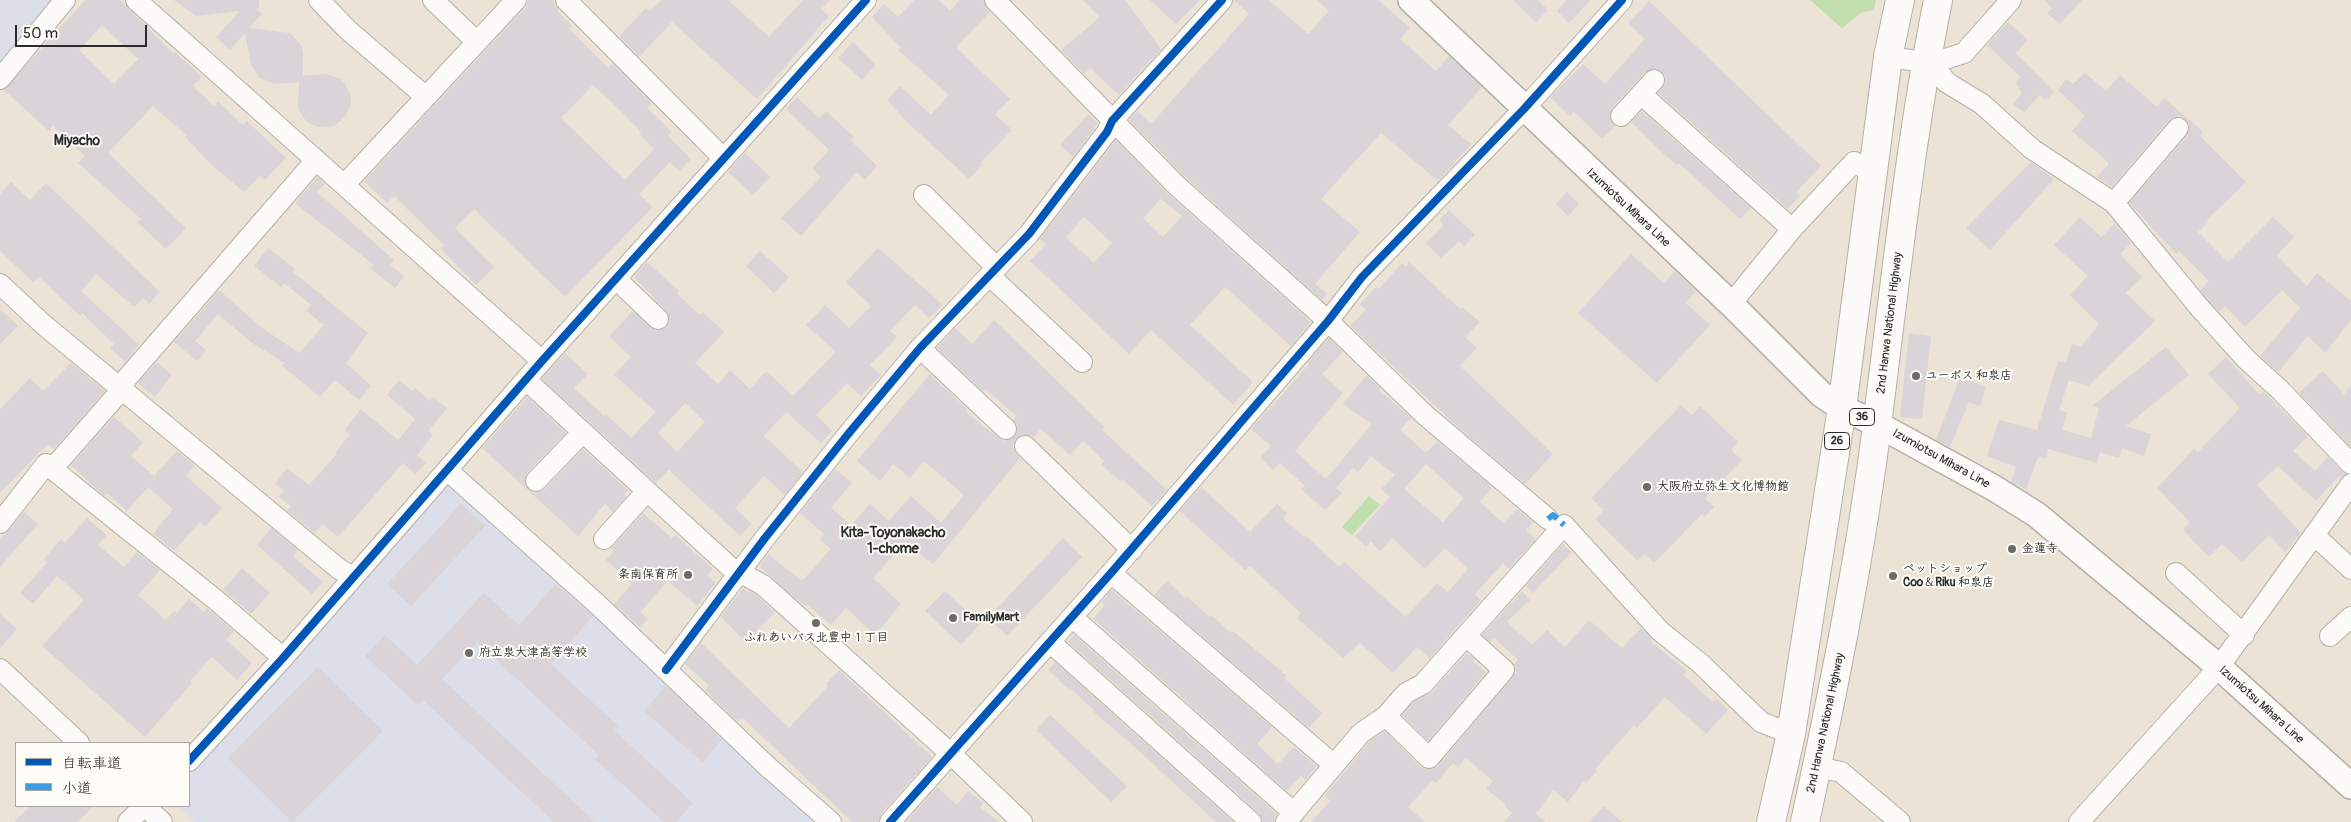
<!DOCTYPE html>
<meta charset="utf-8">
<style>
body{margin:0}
#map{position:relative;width:2351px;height:822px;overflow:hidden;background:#ebe3d5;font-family:Pangolin,"Klee One",sans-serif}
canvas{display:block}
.legend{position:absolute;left:15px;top:742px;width:175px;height:65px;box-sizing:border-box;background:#fdfcf7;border:1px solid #a9a8a5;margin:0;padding:6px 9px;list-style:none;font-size:15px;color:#2b2b2b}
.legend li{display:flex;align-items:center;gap:10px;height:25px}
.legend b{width:25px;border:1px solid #a9a8a5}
.scale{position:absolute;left:15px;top:25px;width:132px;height:22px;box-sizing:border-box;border:2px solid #2b2b2b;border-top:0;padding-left:6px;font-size:15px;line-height:18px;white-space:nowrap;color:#2b2b2b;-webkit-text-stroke:4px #fdfcf7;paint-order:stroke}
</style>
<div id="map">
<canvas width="2351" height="822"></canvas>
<ul class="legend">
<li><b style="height:6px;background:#0057b8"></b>自転車道</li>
<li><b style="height:6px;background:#3d9ce1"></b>小道</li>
</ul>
<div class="scale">50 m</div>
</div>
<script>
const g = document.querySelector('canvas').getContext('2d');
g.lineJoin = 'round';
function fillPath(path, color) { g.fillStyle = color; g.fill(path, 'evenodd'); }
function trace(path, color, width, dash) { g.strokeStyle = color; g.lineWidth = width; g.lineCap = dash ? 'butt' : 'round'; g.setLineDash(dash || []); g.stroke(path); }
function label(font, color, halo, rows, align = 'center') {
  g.font = font + ' Pangolin,"Klee One",sans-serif'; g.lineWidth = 4; g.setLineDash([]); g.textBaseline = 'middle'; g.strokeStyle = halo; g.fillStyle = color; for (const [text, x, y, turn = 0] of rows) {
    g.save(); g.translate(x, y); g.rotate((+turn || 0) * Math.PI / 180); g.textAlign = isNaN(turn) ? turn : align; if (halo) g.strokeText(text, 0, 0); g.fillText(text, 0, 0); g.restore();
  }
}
fillPath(new Path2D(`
 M0 0H53L0 63Z
 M441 487H460L819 822H194L177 806H189V774L232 731Z`), '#dcdee9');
fillPath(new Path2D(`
 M1810 0H1876L1874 10 1862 12 1842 28Z
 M1369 496 1380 505 1352 535 1342 527Z`), '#c1dead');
fillPath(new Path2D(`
 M85 0H120L173 53 175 52 202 77 193 86 214 106 218 101 243 125 247 121 286 158 265 180 260 176 244 192 213 166 185 137 186 135 153 106 108 153 186 228 166 249 137 222 141 219 78 163 85 156 53 126 49 131 4 90ZM102 25 138 59 114 84 79 50Z
 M174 0H259V8L256 9 262 14 249 28 290 33 301 45 303 53V76L325 74 339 78 345 83 351 97V104L345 117 334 126 319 127 312 125 306 121 298 109 299 82 275 84 260 78 251 65 245 33 230 50 216 37 240 11 196 16Z
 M528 0H552L559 10 558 12 572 26 569 29 608 68 612 63 652 103 647 108 672 132 668 136 691 159 679 171 670 162 639 194 653 207 565 297 474 209 455 228 494 267 476 285 440 248 444 245 394 196 387 203 364 181 525 8ZM593 85 624 114 641 132 639 134 654 149 625 180 561 118Z
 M661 0H728L769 37 803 0H830L821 9 829 16 757 99 672 22 639 57 619 36 646 8 650 11Z
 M914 0H939L950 11 960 0H983L990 12 956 47 1010 99 995 114 1012 130 980 163 982 165 969 179 906 121 887 100 900 86 931 115 949 95 898 50 901 48 872 17 884 4 898 17Z
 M1083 0H1125L1161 49 1119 95 1090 68 1084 74 1061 50 1100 17Z
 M1150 0H1200L1176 24Z
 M1234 0H1269L1308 34 1329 11 1317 0H1378L1410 28 1400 39 1436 71 1449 56 1482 87 1448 125 1471 144 1438 181 1381 133 1321 199 1360 232 1315 284 1327 294 1322 300 1184 176 1129 120 1137 111 1151 124 1249 14Z
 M1513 0H1538L1548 10 1536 22Z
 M1567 0H1591L1569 23 1557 11Z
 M2044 0H2082L2060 24 2047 13 2052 8Z
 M1649 1 1821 166 1796 192 1800 196 1788 209 1658 93 1666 82 1665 76 1657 69 1645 72 1612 108 1610 119 1615 126 1602 139 1574 112 1570 116 1550 97 1583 64 1605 84 1645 39 1628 23Z
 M2008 22 2028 40 2016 53 2054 92 2046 100 2040 95 2024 112 2013 104 2022 94 2016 82 2021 77 1987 45Z
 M853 42 876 65 862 80 838 58Z
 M2085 73 2106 91 2120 75 2157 107 2164 98 2203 132 2200 136 2246 182 2207 220 2209 221 2198 232 2228 262 2273 217 2294 237 2277 255 2307 286 2317 273 2351 301V320L2325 353 2308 336 2278 372 2260 356 2300 308 2282 290 2245 327 2225 306 2219 312 2200 290 2209 281 2179 251 2176 254 2129 203 2187 136 2189 125 2185 119 2175 117 2169 120 2112 187 2097 177 2108 165V162L2072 131 2085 116 2058 90 2066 79 2073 84Z
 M797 97 819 118 826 111 854 137 850 140 877 166 865 180 857 172 801 236 781 218 821 177 812 168 829 150 786 109Z
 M1642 111 1751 208 1740 219 1679 163 1677 165 1666 156 1631 122Z
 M1089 114 1098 123 1073 157 1060 145Z
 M1116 140 1168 194 1311 322 1291 346 1225 287 1190 325 1253 382 1233 405 1151 330 1129 354 1030 261 1046 244 1040 239ZM1161 199 1182 216 1163 237 1143 218ZM1084 217 1112 243 1094 263 1066 237Z
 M745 153 770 177 753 195 728 172Z
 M2031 162 2054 179 1990 250 1966 228Z
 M317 177 325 184 317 192 394 260 390 265 404 276 395 288 370 268 374 265 295 203Z
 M11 182 30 200 46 183 160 292 149 304 143 298 134 307 96 274 81 291 139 345 125 362 110 348 114 344 82 313 80 316 39 277 33 282 0 251V194Z
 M1567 192 1579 204 1568 216 1556 204Z
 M1449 210 1475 235 1464 246 1459 241 1441 258 1426 243 1444 225 1439 220Z
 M2080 217 2101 237 2115 223 2131 243 2120 254 2142 277 2126 293 2155 321 2088 386 2069 380 2059 410 2067 413 2062 430 2091 438 2099 408 2092 406 2166 347 2189 375 2126 426 2151 434 2144 456 2122 448 2119 458 2100 452 2097 463 2048 449 2047 458 2038 457 2026 489 2011 482 2016 467 1987 456 1999 420 2037 430 2058 361 2066 363 2072 344 2081 347 2099 324 2070 295 2088 276 2054 245Z
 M268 248 295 269 293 272 368 333 346 363 371 386 359 400 335 380 320 397 282 366 285 363 252 343 218 314 195 341 206 350 197 361 174 342 219 290 261 327 299 353 324 325 306 311 311 305 284 283 281 287 254 266Z
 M878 248 942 304 929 318 915 305 890 331 897 337 870 365 881 375 861 396 847 383 816 415 832 431 821 443 786 412 764 436 803 472 785 495 764 476 735 508 752 524 740 536 669 470 656 483 542 379 565 353 588 374 574 388 604 416 606 414 631 438 656 412 614 375 631 357 609 336 633 311 655 330H662L669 322 666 311 634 277 647 262 679 291 677 294 700 315 703 312 724 332 695 363 718 384 730 370 750 389 766 371 793 396 836 352 806 325 825 305 849 328 871 306 846 282ZM685 403 705 422 677 452 658 433Z
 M760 251 789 277 774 293 746 266Z
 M1631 254 1664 283 1675 271 1696 291 1686 303 1710 325 1657 383 1578 313Z
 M1409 262 1460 309 1462 307 1480 322 1465 337 1477 348 1460 366 1553 454 1525 484 1461 430 1350 326 1366 310 1360 304 1376 287 1379 289 1402 263 1406 267Z
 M0 309 18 326 0 344Z
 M994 320 1105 427 1102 430 1167 490 1152 506 1122 479 1120 481 1101 464 1104 461 1083 441 1070 455 1041 429 1033 437 1021 435 1013 444 1014 450 1020 458 933 564 905 542 873 578 901 604 875 635 846 608 831 625 807 604 805 606 791 595 759 566 768 554 802 581 831 549 820 540 824 534 800 513 835 469 852 483 831 508 851 525 870 504 889 521 911 496 941 523 964 495 924 461 910 478 893 464 880 481 857 461 930 374 968 410 966 412 997 437 1004 441 1014 437 1017 426 1013 420 1017 416 985 389 984 392 937 348 955 328 972 344Z
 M1909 333 1931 336 1922 419 1900 417Z
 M1329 338 1343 352 1322 374 1343 393 1295 451 1318 472 1326 479 1372 424 1343 404 1367 375 1380 388 1379 390 1411 418 1400 430 1426 453 1437 441 1492 487 1480 502 1503 523 1517 509 1533 522 1526 530 1536 539 1509 569 1503 563 1475 594 1481 600 1430 658 1417 647 1393 673 1360 643 1343 658 1297 618 1301 613 1250 566 1245 570 1180 511 1201 487 1250 532 1277 504 1287 513 1283 518 1304 537 1305 535 1339 567 1344 562 1406 617 1437 583 1448 592 1468 569 1445 548 1425 569 1392 538 1380 551 1371 542 1366 547 1355 536 1390 497 1381 489 1395 475 1371 456 1358 472 1353 468 1336 488 1342 493 1325 510 1301 489 1305 486 1280 463 1273 470 1260 457 1271 446 1251 429 1310 363 1308 362ZM1426 464 1464 498 1443 522 1404 489Z
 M2226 357 2259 394 2263 391 2308 436 2293 451 2315 471 2328 457 2345 474 2341 478 2339 476 2316 501 2278 466 2257 485 2301 533 2285 552 2269 535 2242 562 2222 544 2209 557 2183 530 2190 522 2157 488 2194 449 2198 452 2240 408 2208 374Z
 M157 362 172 375 155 397 138 383Z
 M71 363 105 391 54 449 48 444 0 493V409L30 378 43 391Z
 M2323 371 2344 394 2351 386V447L2299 393Z
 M1960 377 1986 387 1980 406 1969 402 1950 447 1936 440Z
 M399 380 412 391 415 388 430 401 433 397 447 408 428 431 433 435 417 455 426 463 415 474 403 463 338 537 322 524 315 533 287 511 291 506 279 497 284 491 275 484 287 468 309 485 337 454 335 453 350 434 345 430 361 409 398 440 415 419 387 395Z
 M527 397 566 433 527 473 525 484 528 490 534 493 544 490 583 449 628 490 624 495 626 497 613 512 605 504 578 536 482 448Z
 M1681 405 1692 415 1700 406 1738 442 1731 450 1742 460 1705 498 1714 507 1704 517 1702 514 1654 563 1644 554 1638 561 1595 519 1604 510 1591 498Z
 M114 417 143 442 131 456 154 476 177 451 195 465 186 476 222 508 205 527 200 522 174 551 153 534 173 509 148 487 127 511 107 493 105 496 94 487 71 465Z
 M461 504 485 526 411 606 387 584Z
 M24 512 38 524 0 567V538L9 530Z
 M643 513 672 538 675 535 713 569 707 576 716 583 697 606 668 581 640 612 648 619 640 628 614 604 632 584 606 560 614 551 611 549Z
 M87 518 107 535 98 545 124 567 137 552 160 570 138 595 166 620 174 611 177 613 189 599 204 612 207 608 234 631 226 640 252 663 237 680 212 657 190 681 192 683 145 737 42 646 84 600 57 576 33 604 20 593 47 562 44 559 61 539 65 543Z
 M271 528 298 550 293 556 323 582 312 594 257 545Z
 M1063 538 1082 557 1007 636 988 618Z
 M1563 544 1572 552 1533 593 1526 586Z
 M242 568 270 593 251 614 223 590Z
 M1167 581 1185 598 1187 596 1209 617 1211 615 1231 633 1233 631 1286 675 1284 678 1322 713 1309 728 1154 595Z
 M556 584 593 616 551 664 618 726 614 730 693 803 676 822H664L595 759 599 755 477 642 442 679 595 822H554L423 700 418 705 365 656 385 635 417 665 484 593 519 625Z
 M743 588 748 593 750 591 756 595 775 612 746 642 721 617Z
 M1112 590 1272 727 1257 744 1278 764 1294 747 1317 766 1306 780 1301 776 1287 791 1093 619 1105 605 1101 602Z
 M945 591 980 624 961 645 925 611Z
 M1522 591 1530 600 1507 622 1532 645 1547 630 1565 647 1589 620 1622 648 1641 628 1652 639 1650 641 1687 671 1683 675 1713 702 1716 699 1728 710 1706 734 1665 697 1637 728 1634 725 1595 769 1597 771 1586 783 1584 781 1568 802 1553 790 1536 814 1546 822H1504L1512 813 1504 806 1506 804 1486 789 1493 781 1466 758 1458 767 1453 763 1436 783 1433 780 1408 807 1425 822H1311L1330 801 1324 796 1369 742 1385 731 1421 767 1432 769 1438 766 1516 673 1514 664 1518 660 1494 638 1490 642 1482 635Z
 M0 614 17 629 0 648Z
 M1074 635 1277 814 1274 822H1263L1259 813 1068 642Z
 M701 643 789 728 828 686 826 684 839 670 932 757 881 814 878 822H852L745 720 740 719 738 722 705 690 709 686 685 664Z
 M1467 653 1474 659 1472 661 1486 672 1428 741 1402 715 1414 702 1432 692Z
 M1055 662 1233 822H1216L1138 750 1094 712 1095 711 1069 687 1068 689 1048 670Z
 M318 667 383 731 292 822 228 758Z
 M666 686 722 740 702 762 644 711Z
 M1050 715 1127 786 1111 802 1036 730Z
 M937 787 957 805 968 791 983 803 980 807 999 822H906Z
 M31 806H94L77 822H14Z
 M1604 806 1622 822H1589Z`), '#dad4d8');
const minor = new Path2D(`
 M136 0 542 361
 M319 0 348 30 426 97
 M433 0 477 42
 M566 0 724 159
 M995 0 1176 185 1328 321 1425 415 1548 519
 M1888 57 1933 63 1964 53 2011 0
 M1933 63 1946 82 1982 104 2032 149 2114 203 2199 307 2246 359 2280 390 2351 464
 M0 79 65 0
 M1641 94 1792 229
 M1621 116 1654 80
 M345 184 516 0
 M924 195 997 268
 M2114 203 2178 128
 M990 276 1082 362
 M617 280 658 319
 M0 284 44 325 339 569 353 577
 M1731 304 1792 229 1854 162 1873 173
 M920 348 1006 429
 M526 380 730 567 763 585 951 754 1022 822
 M1025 446 1132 550
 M53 468 117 395 127 378 316 160
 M447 470 595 602 768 767 831 822
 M536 481 583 432
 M0 523 46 464 216 600 283 658
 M2314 535 2351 569
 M604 539 647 491
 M1111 573 1334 765
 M2176 573 2244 635
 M1072 617 1294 813
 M2330 636 2351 617
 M1050 642 1251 822
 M0 669 79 743
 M666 670 765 538 849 433 920 348 1029 234 1107 132 1112 121 1222 0
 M1386 716 1429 758 1504 670 1466 636
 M189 761 283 658 542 361 866 0
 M1817 767 1841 772 1900 822
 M145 806 162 822
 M128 822 144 806
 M890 822 1111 573 1328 321 1362 277 1524 109 1622 0
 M1286 822 1361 733 1386 716 1406 693 1423 684 1564 525 1660 631 1700 663 1761 722 1791 734
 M2079 822 2219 667 2351 484`);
const major = new Path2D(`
 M1411 0 1731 304 1821 394 1842 408 1877 424 1994 488 2037 515 2219 667 2351 786`);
const highway = new Path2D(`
 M1771 822 1791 734 1842 408 1888 57 1900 0
 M1805 822C1831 701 1856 579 1873 456 1893 304 1908 151 1938 0`);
trace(minor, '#b6b0a7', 22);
trace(major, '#b6b0a7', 28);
trace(highway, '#b6b0a7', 30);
trace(minor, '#fcfbf9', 20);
trace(major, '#fcfbf9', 25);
trace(highway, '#fcfbf9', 28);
trace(new Path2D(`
 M1548 519 1553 515 1564 525`), '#3d9ce1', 6, [12, 6]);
trace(new Path2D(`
 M666 670 765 538 849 433 920 348 1029 234 1107 132 1112 121 1222 0
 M189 761 283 658 542 361 866 0
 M890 822 1111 573 1328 321 1362 277 1524 109 1622 0`), '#0057b8', 8);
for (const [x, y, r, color] of [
 [1916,376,5,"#6e6b66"],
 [1647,487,5,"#6e6b66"],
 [2012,549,5,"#6e6b66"],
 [688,575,5,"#6e6b66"],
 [1893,576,5,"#6e6b66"],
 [953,618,5,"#6e6b66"],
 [816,623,5,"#6e6b66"],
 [469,653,5,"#6e6b66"]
]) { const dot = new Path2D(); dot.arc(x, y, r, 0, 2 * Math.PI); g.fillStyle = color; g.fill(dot); trace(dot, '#fdfcf7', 2); }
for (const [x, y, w] of [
 [1862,417,25],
 [1837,441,25]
]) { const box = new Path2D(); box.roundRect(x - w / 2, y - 8.5, w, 17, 4); g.fillStyle = '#fdfcf7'; g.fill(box); trace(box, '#2b2b2b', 1); }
label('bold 11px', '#2b2b2b', null, [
 ["36",1862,417],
 ["26",1837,441]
]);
label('12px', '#2b2b2b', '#fdfcf7', [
 ["Izumiotsu Mihara Line",1628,208,43],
 ["2nd Hanwa National Highway",1890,323,-83],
 ["Izumiotsu Mihara Line",1941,459,29],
 ["Izumiotsu Mihara Line",2261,705,42],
 ["2nd Hanwa National Highway",1826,723,-78]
]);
label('bold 12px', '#2b2b2b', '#fdfcf7', [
 ["ユーポス 和泉店",1926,376],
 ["大阪府立弥生文化博物館",1657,487],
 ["金蓮寺",2022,549],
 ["ペットショップ",1903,569],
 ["Coo＆Riku 和泉店",1903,583],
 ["条南保育所",678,575,"right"],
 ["FamilyMart",963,618],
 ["ふれあいバス北豊中１丁目",816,638,"center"],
 ["府立泉大津高等学校",479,653]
], 'left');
label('bold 14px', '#2b2b2b', '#fdfcf7', [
 ["Miyacho",77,141],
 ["Kita-Toyonakacho",893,533],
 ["1-chome",893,549]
]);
</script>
